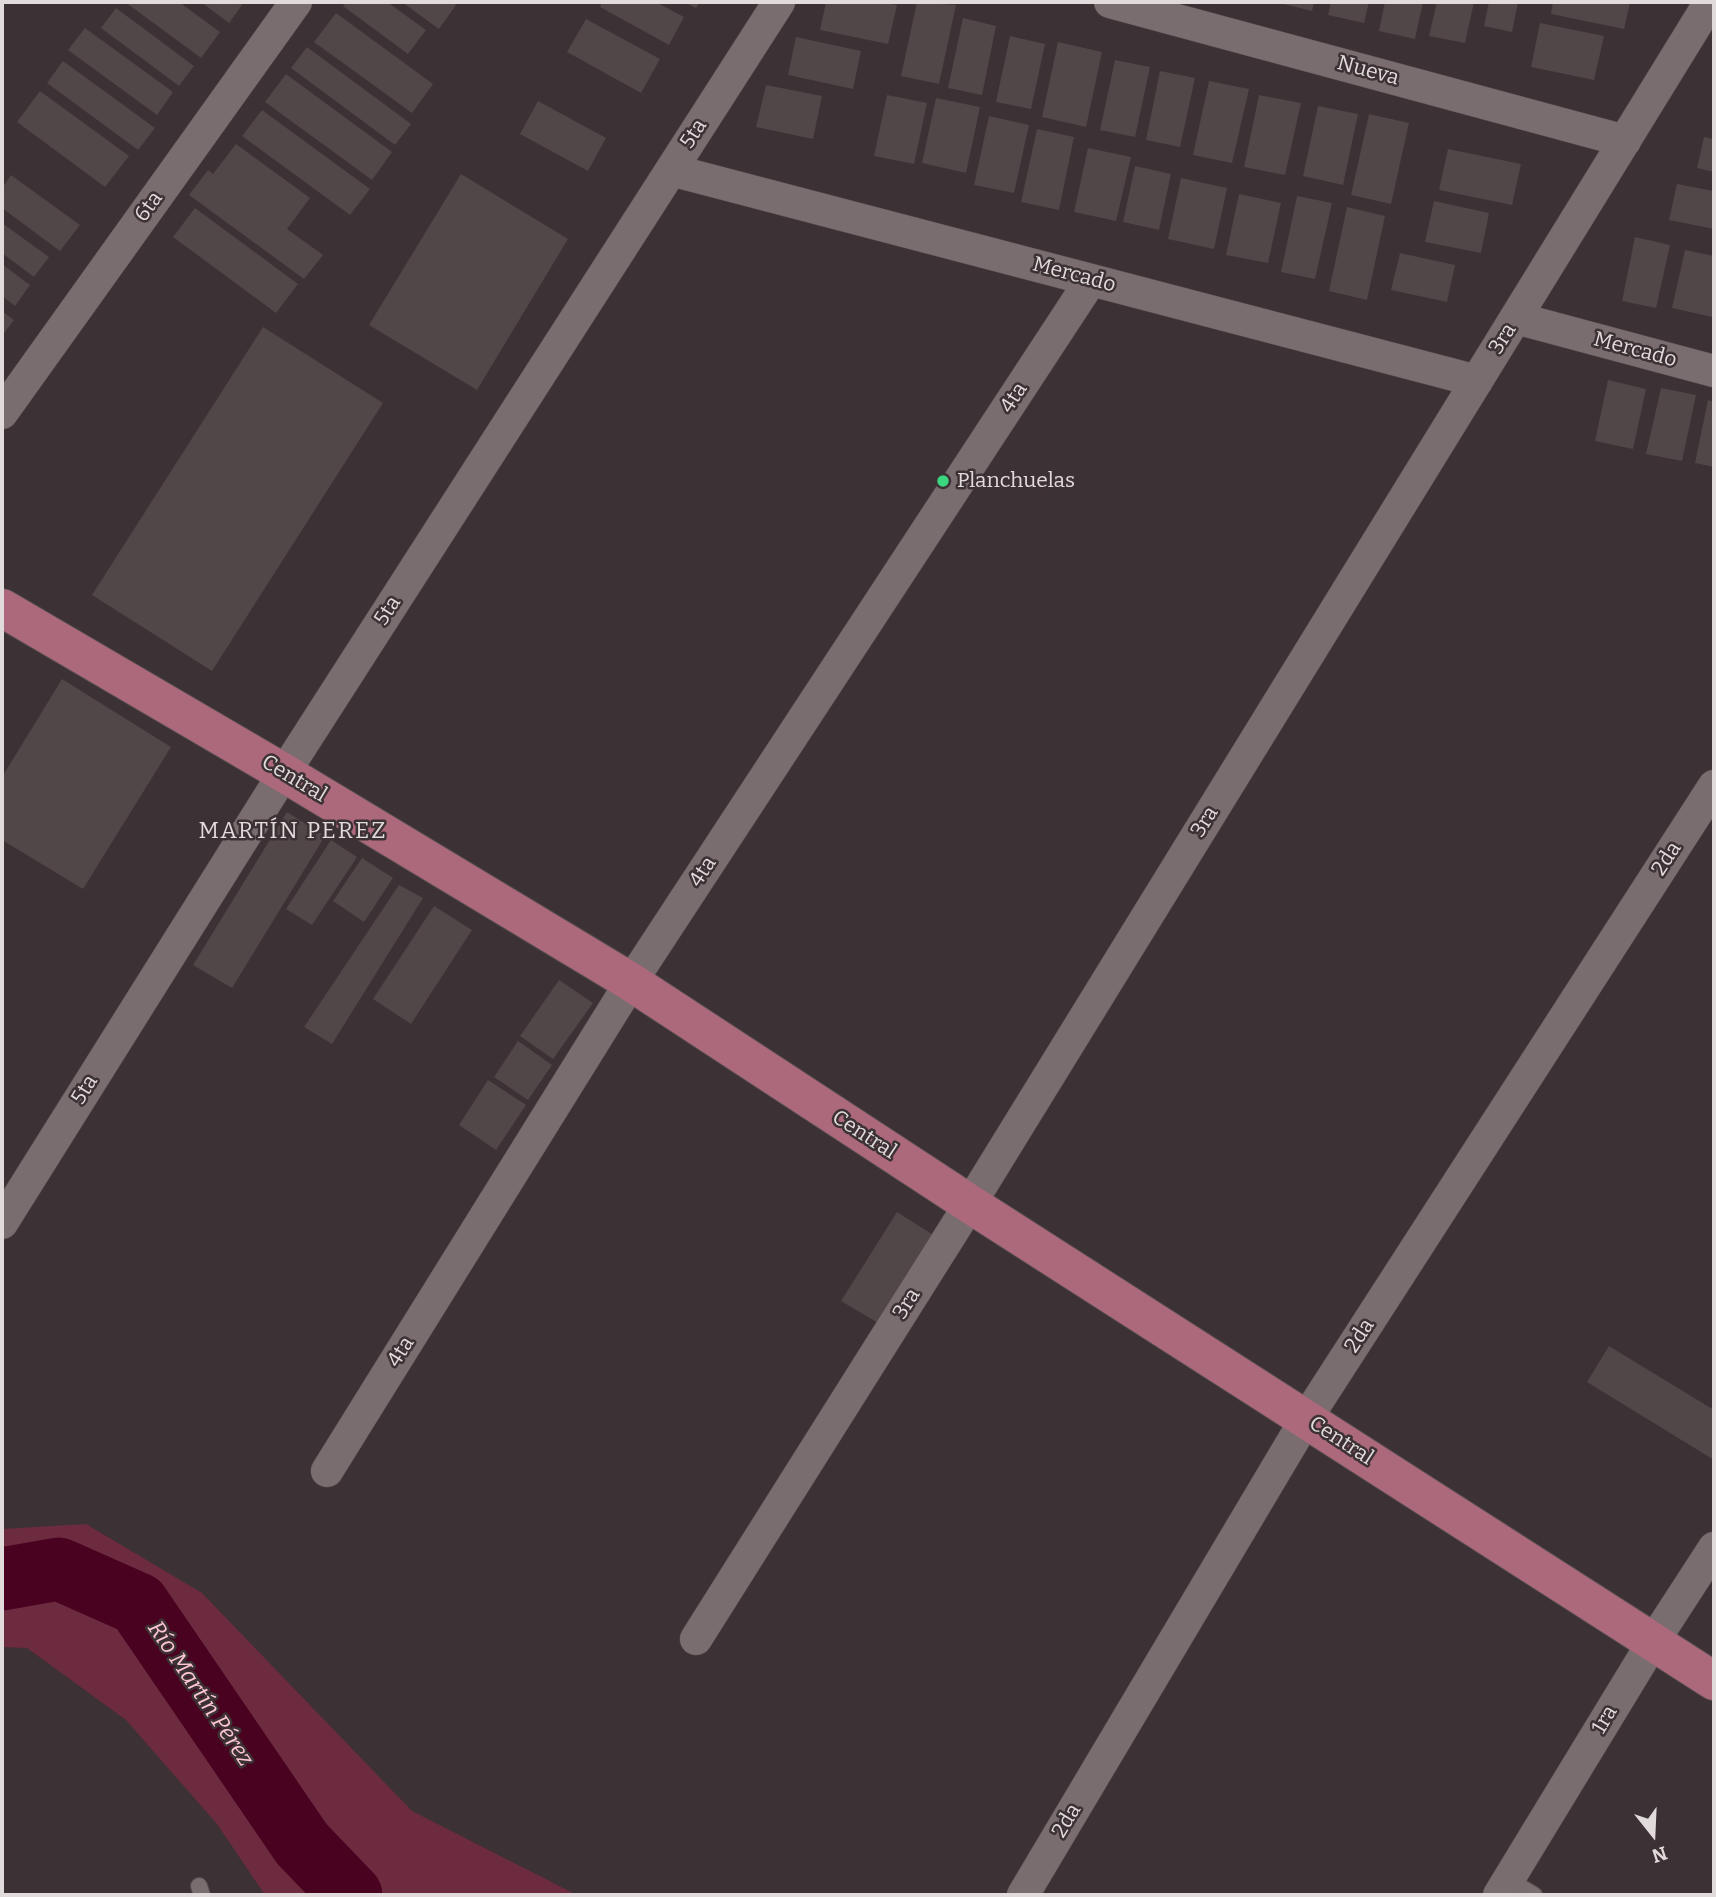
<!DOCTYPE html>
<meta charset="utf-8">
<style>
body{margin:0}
#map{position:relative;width:1716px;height:1897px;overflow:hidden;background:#3c3134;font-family:Bitter,serif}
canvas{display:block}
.frame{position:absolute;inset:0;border:4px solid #e2dbdc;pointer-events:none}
.north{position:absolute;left:1618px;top:1799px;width:70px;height:70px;-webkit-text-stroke:5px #3c3134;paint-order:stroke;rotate:162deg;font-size:19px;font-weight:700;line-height:28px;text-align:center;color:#e2dbdc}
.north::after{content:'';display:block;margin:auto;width:24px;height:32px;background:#e2dbdc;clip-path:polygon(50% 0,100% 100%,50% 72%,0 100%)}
</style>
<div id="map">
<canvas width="1716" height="1897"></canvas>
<div class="frame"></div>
<div class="north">N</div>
</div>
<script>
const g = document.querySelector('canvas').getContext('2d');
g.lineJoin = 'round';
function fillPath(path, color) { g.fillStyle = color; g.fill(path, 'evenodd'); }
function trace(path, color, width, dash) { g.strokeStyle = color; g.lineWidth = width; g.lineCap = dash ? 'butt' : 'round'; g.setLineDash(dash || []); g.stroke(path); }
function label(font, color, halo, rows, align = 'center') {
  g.font = font + ' Bitter,serif'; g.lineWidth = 5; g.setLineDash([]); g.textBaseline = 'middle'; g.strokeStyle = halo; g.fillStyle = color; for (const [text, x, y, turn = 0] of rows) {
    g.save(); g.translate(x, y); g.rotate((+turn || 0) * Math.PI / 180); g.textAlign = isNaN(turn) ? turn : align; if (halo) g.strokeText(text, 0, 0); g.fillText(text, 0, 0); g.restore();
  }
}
fillPath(new Path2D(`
 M86 1524 202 1593 412 1811 577 1895H265L217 1824 126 1720 27 1648 2 1647V1529Z`), '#6d2b3f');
trace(new Path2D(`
 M2 1579 59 1569 138 1604 302 1844 351 1895`), '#490320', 63);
fillPath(new Path2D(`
 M125 2H179L220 32 201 58Z
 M201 2H239L242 5 229 23Z
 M346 2H387L426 30 408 54 343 6Z
 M402 2H452L456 5 439 29Z
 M602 2H656L684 17 669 45 600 7Z
 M684 2H700L696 8Z
 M826 2H880L897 5 888 44 820 30Z
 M917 2 956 5 939 84 901 76Z
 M1275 2H1314L1312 11Z
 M1331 2H1369L1364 23 1328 15Z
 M1385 2H1423L1415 39 1379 31Z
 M1437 2H1474L1465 43 1429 36Z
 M1489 2H1518L1512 32 1484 26Z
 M1553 2H1630L1624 29 1551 14Z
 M116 8 194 66 179 86 101 28Z
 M336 13 433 84 412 113 314 42Z
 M963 18 996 26 982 95 948 88Z
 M586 19 660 59 641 93 567 52Z
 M1540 23 1604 36 1594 80 1531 67Z
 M85 28 173 92 157 115 68 50Z
 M1010 36 1045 44 1031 109 996 102Z
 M796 37 861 51 853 89 788 75Z
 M1058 42 1102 52 1086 127 1042 117Z
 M307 47 411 124 395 145 291 68Z
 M1115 60 1150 67 1135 137 1100 130Z
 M63 61 155 128 138 150 47 83Z
 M1160 71 1195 78 1180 147 1146 140Z
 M286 74 392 152 372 180 265 102Z
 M1209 81 1249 89 1232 163 1193 155Z
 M766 85 822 96 813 139 756 127Z
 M40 91 129 156 105 187 17 122Z
 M887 95 927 103 914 164 874 156Z
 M1259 95 1301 103 1285 175 1244 167Z
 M936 98 980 107 966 173 922 163Z
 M538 101 606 138 588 171 520 134Z
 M1318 106 1358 114 1343 185 1303 176Z
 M262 110 370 189 350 215 242 136Z
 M1369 114 1409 123 1391 204 1351 195Z
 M989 116 1029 125 1014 193 974 185Z
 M1037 129 1074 137 1059 210 1021 202Z
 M1704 137 1714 139V172L1697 168Z
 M236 144 310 198 287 229 323 255 304 279 189 195 208 170 213 174Z
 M1088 148 1131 157 1116 221 1074 212Z
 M1448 149 1521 164 1512 205 1439 190Z
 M1135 166 1171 174 1159 230 1123 222Z
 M461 174 568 239 477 390 369 325Z
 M11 175 80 225 60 251 2 208V188Z
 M1181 178 1227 188 1214 249 1168 239Z
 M1677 184 1714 191V229L1669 220Z
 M1239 194 1281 203 1268 263 1226 255Z
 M1297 196 1332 203 1315 279 1281 272Z
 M1434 201 1489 213 1481 253 1425 242Z
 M1347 207 1385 216 1367 300 1329 291Z
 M195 208 298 284 276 313 173 237Z
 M2 223 49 257 34 277 2 253Z
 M1635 237 1670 245 1656 308 1622 301Z
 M1685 250 1714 256 1712 317 1672 308Z
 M1400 253 1455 265 1447 302 1391 290Z
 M2 264 30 285 15 306 2 296Z
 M2 311 14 320 2 336Z
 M263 327 383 403 212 671 92 595Z
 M1608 380 1646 389 1633 449 1595 441Z
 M1661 388 1696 395 1682 461 1646 454Z
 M1708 400 1714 402V467L1695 463Z
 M62 679 171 747 83 889 2 840V777Z
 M287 812 325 836 232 988 193 965Z
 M331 840 357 857 312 925 286 909Z
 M362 858 393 878 364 922 333 901Z
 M399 885 423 898 332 1044 304 1027Z
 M434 906 472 930 411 1024 373 999Z
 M559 980 593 1003 553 1059 520 1036Z
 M518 1041 552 1065 528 1100 494 1077Z
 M488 1080 526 1105 496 1150 459 1125Z
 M897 1212 935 1236 880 1324 841 1301Z
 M1609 1346 1714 1410V1460L1587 1382Z`), '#514648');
const lane = new Path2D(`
 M1509 1880 1534 1895
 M199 1886 202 1895`);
const street = new Path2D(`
 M1110 2 1625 141
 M671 170 1477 381
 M1516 318 1714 371
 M2 413 296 2
 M2 1223 284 773 779 2
 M327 1471 631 982 1091 280
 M696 1639 970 1204 1710 2
 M1023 1895 1306 1419 1714 786
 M1499 1895 1653 1642 1714 1548`);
const primary = new Path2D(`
 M2 608 284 773 631 982 970 1204 1714 1681`);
trace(lane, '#584f51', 18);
trace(street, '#584f51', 33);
trace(primary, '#584f51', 40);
trace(lane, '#796d6f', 16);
trace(street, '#796d6f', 32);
trace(primary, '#ad697c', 38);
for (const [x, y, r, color] of [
 [943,481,7,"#3ad77f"]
]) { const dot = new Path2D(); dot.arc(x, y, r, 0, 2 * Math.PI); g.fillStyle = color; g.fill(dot); trace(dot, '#3c3134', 2.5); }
label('21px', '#e2dbdc', '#3c3134', [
 ["Nueva",1368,71,15],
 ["5ta",694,134,-57],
 ["6ta",149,207,-54],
 ["Mercado",1074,275,15],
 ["3ra",1503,339,-58],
 ["Mercado",1635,350,15],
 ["4ta",1014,398,-57],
 ["5ta",388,611,-57],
 ["Central",294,779,31],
 ["3ra",1205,822,-58],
 ["2da",1667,859,-57],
 ["4ta",703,872,-57],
 ["5ta",85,1090,-58],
 ["Central",864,1135,33],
 ["3ra",907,1304,-58],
 ["2da",1360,1336,-57],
 ["4ta",401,1352,-58],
 ["Central",1341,1441,33],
 ["1ra",1605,1720,-59],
 ["2da",1067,1821,-59]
]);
label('21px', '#e2dbdc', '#3c3134', [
 ["Planchuelas",957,481]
], 'left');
g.letterSpacing = '2px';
label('23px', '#e2dbdc', '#3c3134', [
 ["MARTÍN PEREZ",293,832]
]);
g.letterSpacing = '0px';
label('italic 23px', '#fcc6d2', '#3c3134', [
 ["Río Martín Pérez",200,1694,56]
]);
</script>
